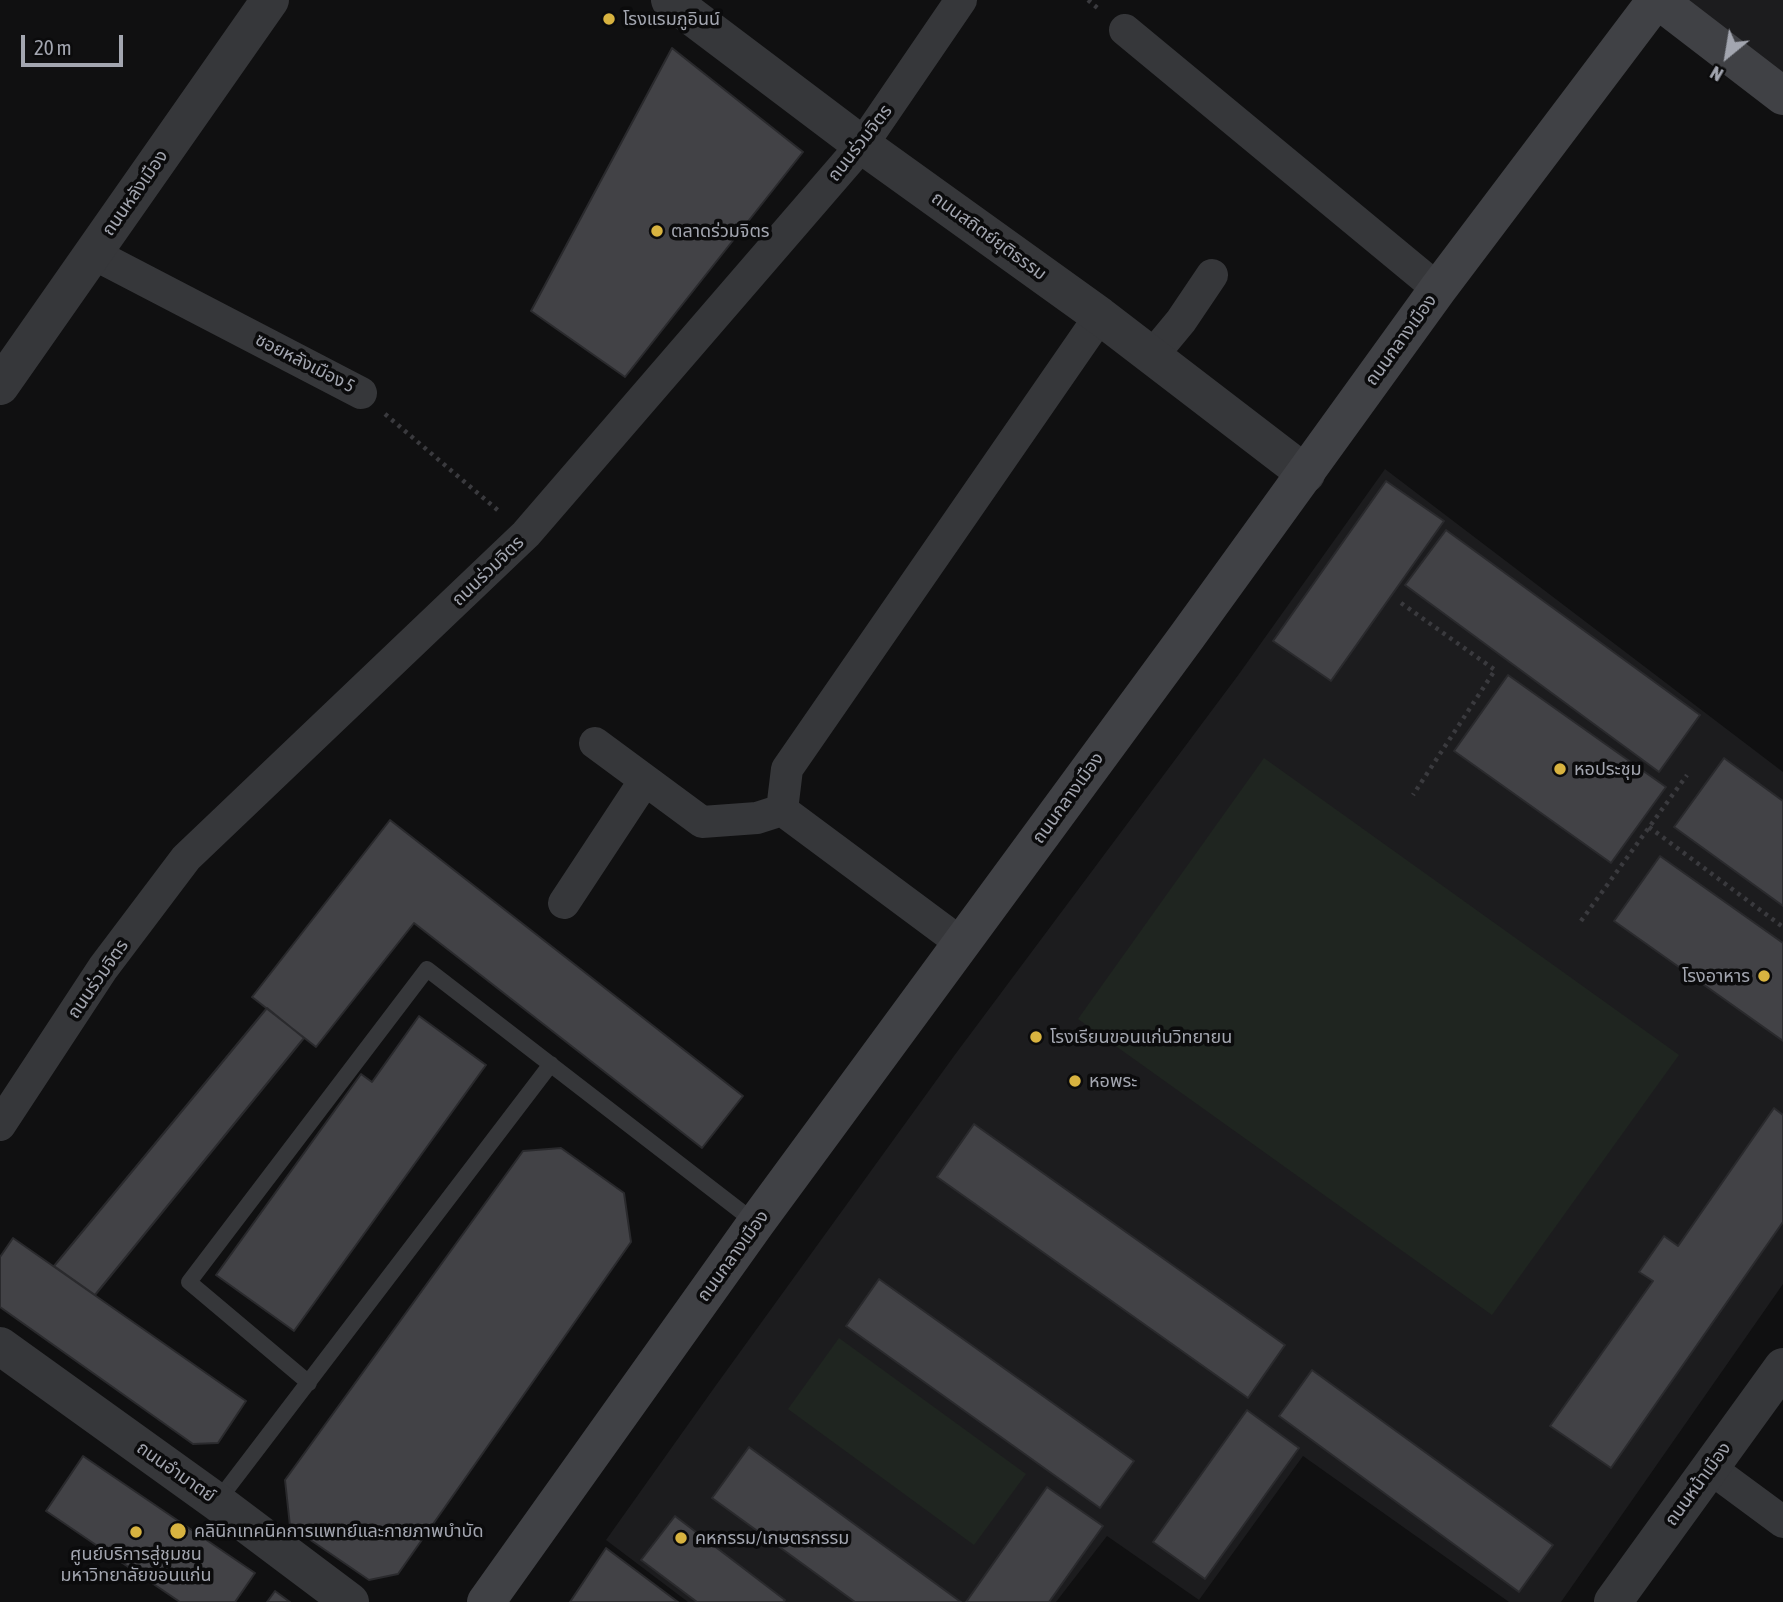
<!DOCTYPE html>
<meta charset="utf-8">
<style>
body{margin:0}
#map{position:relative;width:1783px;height:1602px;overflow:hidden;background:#101011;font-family:"Asap Condensed",sans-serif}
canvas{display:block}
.north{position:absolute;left:1692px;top:21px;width:70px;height:70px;-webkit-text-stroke:5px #0b0b0c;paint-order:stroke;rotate:210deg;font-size:19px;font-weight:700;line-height:28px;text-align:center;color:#a3a6b0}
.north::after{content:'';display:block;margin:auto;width:24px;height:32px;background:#a3a6b0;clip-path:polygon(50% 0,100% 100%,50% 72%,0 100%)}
.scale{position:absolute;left:21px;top:35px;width:102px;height:32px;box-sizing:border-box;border:4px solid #a3a6b0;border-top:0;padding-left:9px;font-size:21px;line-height:24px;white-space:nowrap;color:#a3a6b0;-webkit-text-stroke:5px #0b0b0c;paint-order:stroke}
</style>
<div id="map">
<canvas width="1783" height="1602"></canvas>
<div class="north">N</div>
<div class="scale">20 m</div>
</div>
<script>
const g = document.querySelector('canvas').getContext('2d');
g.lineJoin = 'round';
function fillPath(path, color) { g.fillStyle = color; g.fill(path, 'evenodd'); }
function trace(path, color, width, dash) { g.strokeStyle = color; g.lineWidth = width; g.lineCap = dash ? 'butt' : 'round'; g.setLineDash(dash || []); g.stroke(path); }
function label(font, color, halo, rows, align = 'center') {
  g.font = font + ' "Asap Condensed","Noto Sans Thai",sans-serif'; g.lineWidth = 7; g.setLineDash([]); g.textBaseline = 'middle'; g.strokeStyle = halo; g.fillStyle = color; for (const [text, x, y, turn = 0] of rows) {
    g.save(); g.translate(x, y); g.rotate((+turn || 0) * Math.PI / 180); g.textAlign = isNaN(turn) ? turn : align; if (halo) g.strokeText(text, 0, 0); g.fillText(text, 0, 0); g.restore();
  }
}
fillPath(new Path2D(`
 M1658 0H1783V96Z
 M1385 469 1783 772V1284L1561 1602H1509L1303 1456 1199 1600 1107 1536 1056 1602H688L606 1540 714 1388 954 1056 1239 674Z`), '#1c1c1e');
fillPath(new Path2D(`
 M1264 758 1679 1055 1492 1315 1078 1019Z
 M839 1338 1026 1474 974 1545 788 1409Z`), '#1f2520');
const building = new Path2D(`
 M672 48 803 152 625 377 531 311Z
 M1386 481 1444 521 1331 681 1273 641Z
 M1446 530 1700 715 1659 772 1405 585Z
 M1508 675 1666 787 1611 863 1454 751Z
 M1724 758 1783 801V906L1674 827Z
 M390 820 743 1096 702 1148 414 923 316 1047 252 997Z
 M1660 856 1783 943V1041L1614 921Z
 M267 1008 304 1038 95 1295 54 1266Z
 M419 1016 486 1065 294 1331 216 1275 361 1074 372 1082Z
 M1774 1108 1783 1115V1222L1611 1468 1550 1426 1653 1281 1639 1272 1664 1236 1678 1246Z
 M974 1124 1285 1345 1248 1398 937 1177Z
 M561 1148 624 1193 631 1242 398 1574 369 1580 290 1526 285 1480 523 1151Z
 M13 1238 246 1401 218 1443 193 1444 0 1307V1257Z
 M879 1279 1134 1461 1100 1508 846 1326Z
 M1312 1370 1553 1545 1519 1592 1279 1416Z
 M1247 1410 1299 1448 1205 1579 1153 1542Z
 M749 1447 961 1602H855L712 1498Z
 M83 1456 255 1573 235 1602H180L46 1511Z
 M1047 1487 1103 1526 1049 1602H966Z
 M675 1516 785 1600 783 1602H697L641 1560Z
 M606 1548 678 1602H570Z
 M275 1591 290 1602H267Z`);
fillPath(building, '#424246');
trace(building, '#2a2a2d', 2);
trace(new Path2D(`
 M1088 0 1100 10
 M385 414 501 513
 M1401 603 1495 670 1413 795
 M1649 827 1783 927
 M1581 921 1687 775`), '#3a3a3e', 4.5, [3.5, 5]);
trace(new Path2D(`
 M309 1383 189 1282 427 969 756 1223
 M217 1502 551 1064`), '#36373a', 16);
trace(new Path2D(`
 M1125 30 1438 289
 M92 253 361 393
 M1152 356 1181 321 1212 275
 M595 743 702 822 757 818 782 810
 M564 903 645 780
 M961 943 782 810 787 769 1100 316
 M0 1125 103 968 186 858 526 534 862 145 961 0
 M1710 1468 1783 1522`), '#36373a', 32);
trace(new Path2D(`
 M670 0 862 145 1100 316 1306 474
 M0 386 270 0
 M0 1346 217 1502 350 1602
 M1613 1602 1783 1367`), '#36373a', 38);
trace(new Path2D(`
 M1658 0 1783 96
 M486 1602 756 1223 1188 635 1438 289 1656 0`), '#404145', 38);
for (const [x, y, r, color] of [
 [609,19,7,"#d8b340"],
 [657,231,7,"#d8b340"],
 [1560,769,7,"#d8b340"],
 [1764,976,7,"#d8b340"],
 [1036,1037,7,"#d8b340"],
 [1075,1081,7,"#d8b340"],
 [178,1531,9,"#d8b340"],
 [136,1532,7,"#d8b340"],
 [681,1538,7,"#d8b340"]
]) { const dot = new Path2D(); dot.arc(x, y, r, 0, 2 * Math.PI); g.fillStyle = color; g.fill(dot); trace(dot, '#0b0b0c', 2.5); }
label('18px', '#a3a6b0', '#0b0b0c', [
 ["โรงแรมภูอินน์",623,19],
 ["ตลาดร่วมจิตร",671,231],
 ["หอประชุม",1574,769],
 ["โรงอาหาร",1750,976,"right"],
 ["โรงเรียนขอนแก่นวิทยายน",1050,1037],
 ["หอพระ",1089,1081],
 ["คลินิกเทคนิคการแพทย์และกายภาพบำบัด",194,1531],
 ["คหกรรม/เกษตรกรรม",695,1538],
 ["ศูนย์บริการสู่ชุมชน",136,1554,"center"],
 ["มหาวิทยาลัยขอนแก่น",136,1575,"center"]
], 'left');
label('18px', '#a3a6b0', '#0b0b0c', [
 ["ถนนร่วมจิตร",860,143,-52],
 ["ถนนหลังเมือง",135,193,-55],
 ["ถนนสถิตย์ยุติธรรม",989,236,36],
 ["ถนนกลางเมือง",1401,340,-54],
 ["ซอยหลังเมือง 5",305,363,27],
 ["ถนนร่วมจิตร",488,571,-44],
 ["ถนนกลางเมือง",1068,798,-54],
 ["ถนนร่วมจิตร",98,979,-55],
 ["ถนนกลางเมือง",733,1256,-54],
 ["ถนนอำมาตย์",176,1472,35],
 ["ถนนหน้าเมือง",1698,1484,-54]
]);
</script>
